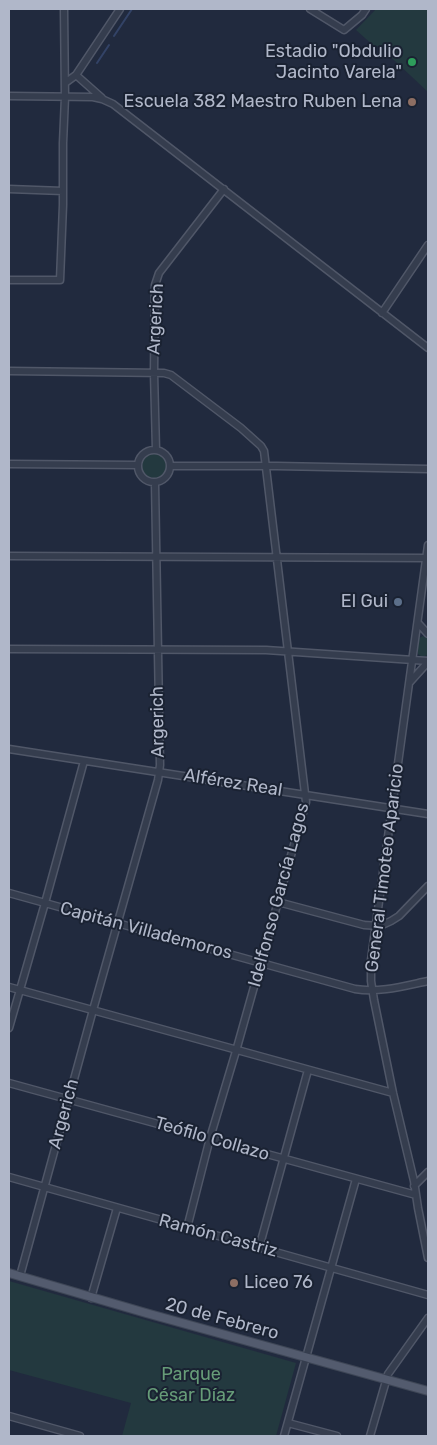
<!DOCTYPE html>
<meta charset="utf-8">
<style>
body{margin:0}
#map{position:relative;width:437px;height:1445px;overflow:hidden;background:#212a3e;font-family:Rubik,sans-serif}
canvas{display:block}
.frame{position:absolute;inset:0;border:10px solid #b0b7c9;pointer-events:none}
</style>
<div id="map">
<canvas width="437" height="1445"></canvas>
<div class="frame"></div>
</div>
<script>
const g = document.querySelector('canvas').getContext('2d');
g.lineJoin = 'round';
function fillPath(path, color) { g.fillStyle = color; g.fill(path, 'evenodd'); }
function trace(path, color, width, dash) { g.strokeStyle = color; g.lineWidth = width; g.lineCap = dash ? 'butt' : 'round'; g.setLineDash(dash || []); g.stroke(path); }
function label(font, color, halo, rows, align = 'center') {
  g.font = font + ' Rubik,sans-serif'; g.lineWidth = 4; g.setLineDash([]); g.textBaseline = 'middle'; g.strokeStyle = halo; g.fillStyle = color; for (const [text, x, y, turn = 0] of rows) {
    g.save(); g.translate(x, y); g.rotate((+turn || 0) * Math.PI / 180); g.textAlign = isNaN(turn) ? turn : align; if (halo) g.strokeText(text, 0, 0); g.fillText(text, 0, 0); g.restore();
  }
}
fillPath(new Path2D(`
 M376 9H428V92L379 46 375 47 356 30Z
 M141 466a13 13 0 1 1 26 0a13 13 0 1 1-26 0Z
 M423 636 428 639V655L422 657 418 654 417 650 419 638Z
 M9 1281 296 1363 276 1436H122L131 1403 9 1370Z`), '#23393f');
trace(new Path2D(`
 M114 36 132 9
 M97 63 109 45`), '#334366', 2);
const minor = new Path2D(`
 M310 9 344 30 362 15 366 9
 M76 75 102 98
 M65 83 76 75 120 9
 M9 96 93 97 102 99 113 104 428 348
 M9 189 63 191
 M9 280H60L63 205V143L65 97 64 9
 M382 313 428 245
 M9 371 164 373 171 375 241 428 261 446 264 451 306 802 236 1051 210 1138 187 1228
 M138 466a16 16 0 1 1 32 0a16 16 0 1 1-32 0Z
 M156 450 154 373 155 285 159 273 224 189
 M9 464 138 465
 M171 466H277L428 469
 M428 545 371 960V981L374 1000 393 1093 414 1181 418 1208 428 1258
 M9 556 426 558
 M418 623 428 634
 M9 649 266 650 428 661
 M410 682 428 662
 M9 749 428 814
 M9 893 355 989C380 993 404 986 428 981
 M278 902 364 925 380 926 391 921 399 916 428 886
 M9 987 393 1093
 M9 1028 45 903 84 761
 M9 1083 416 1195
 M9 1177 428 1295
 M414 1186 428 1172
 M259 1248 308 1070
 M20 1276 93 1010 158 780 160 765 155 483
 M91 1298 117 1208
 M9 1416 80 1436
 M288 1423 337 1436
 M284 1436 356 1179
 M370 1436 388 1374 428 1318`);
const major = new Path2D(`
 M9 1273 146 1313 428 1391`);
trace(minor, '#505768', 9);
trace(major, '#3e4656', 10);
trace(minor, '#353d4e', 6);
trace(major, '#535b6e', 8);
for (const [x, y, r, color] of [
 [412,62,5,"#2e9e5b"],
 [412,102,5,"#8d6e63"],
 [398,602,5,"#5c6f8a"],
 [234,1283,5,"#8d6e63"]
]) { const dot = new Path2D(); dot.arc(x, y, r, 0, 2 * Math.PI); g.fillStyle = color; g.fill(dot); trace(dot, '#1a2232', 2); }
label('18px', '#b0b7c9', '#1a2232', [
 ["Estadio \"Obdulio",402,52],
 ["Jacinto Varela\"",402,73],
 ["Escuela 382 Maestro Ruben Lena",402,102],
 ["El Gui",388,602],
 ["Liceo 76",244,1283,"left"]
], 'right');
label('18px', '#b0b7c9', '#1a2232', [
 ["Argerich",156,319,-87],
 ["Argerich",158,722,-91],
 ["Alférez Real",233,783,9],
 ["General Timoteo Aparicio",385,868,-83],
 ["Idelfonso García Lagos",279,895,-75],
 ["Capitán Villademoros",146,931,15],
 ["Argerich",64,1114,-75],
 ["Teófilo Collazo",212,1139,16],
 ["Ramón Castriz",218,1236,15],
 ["20 de Febrero",222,1319,15]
]);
label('18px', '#669c78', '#1a2232', [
 ["Parque",191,1375],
 ["César Díaz",191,1396]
]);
</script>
